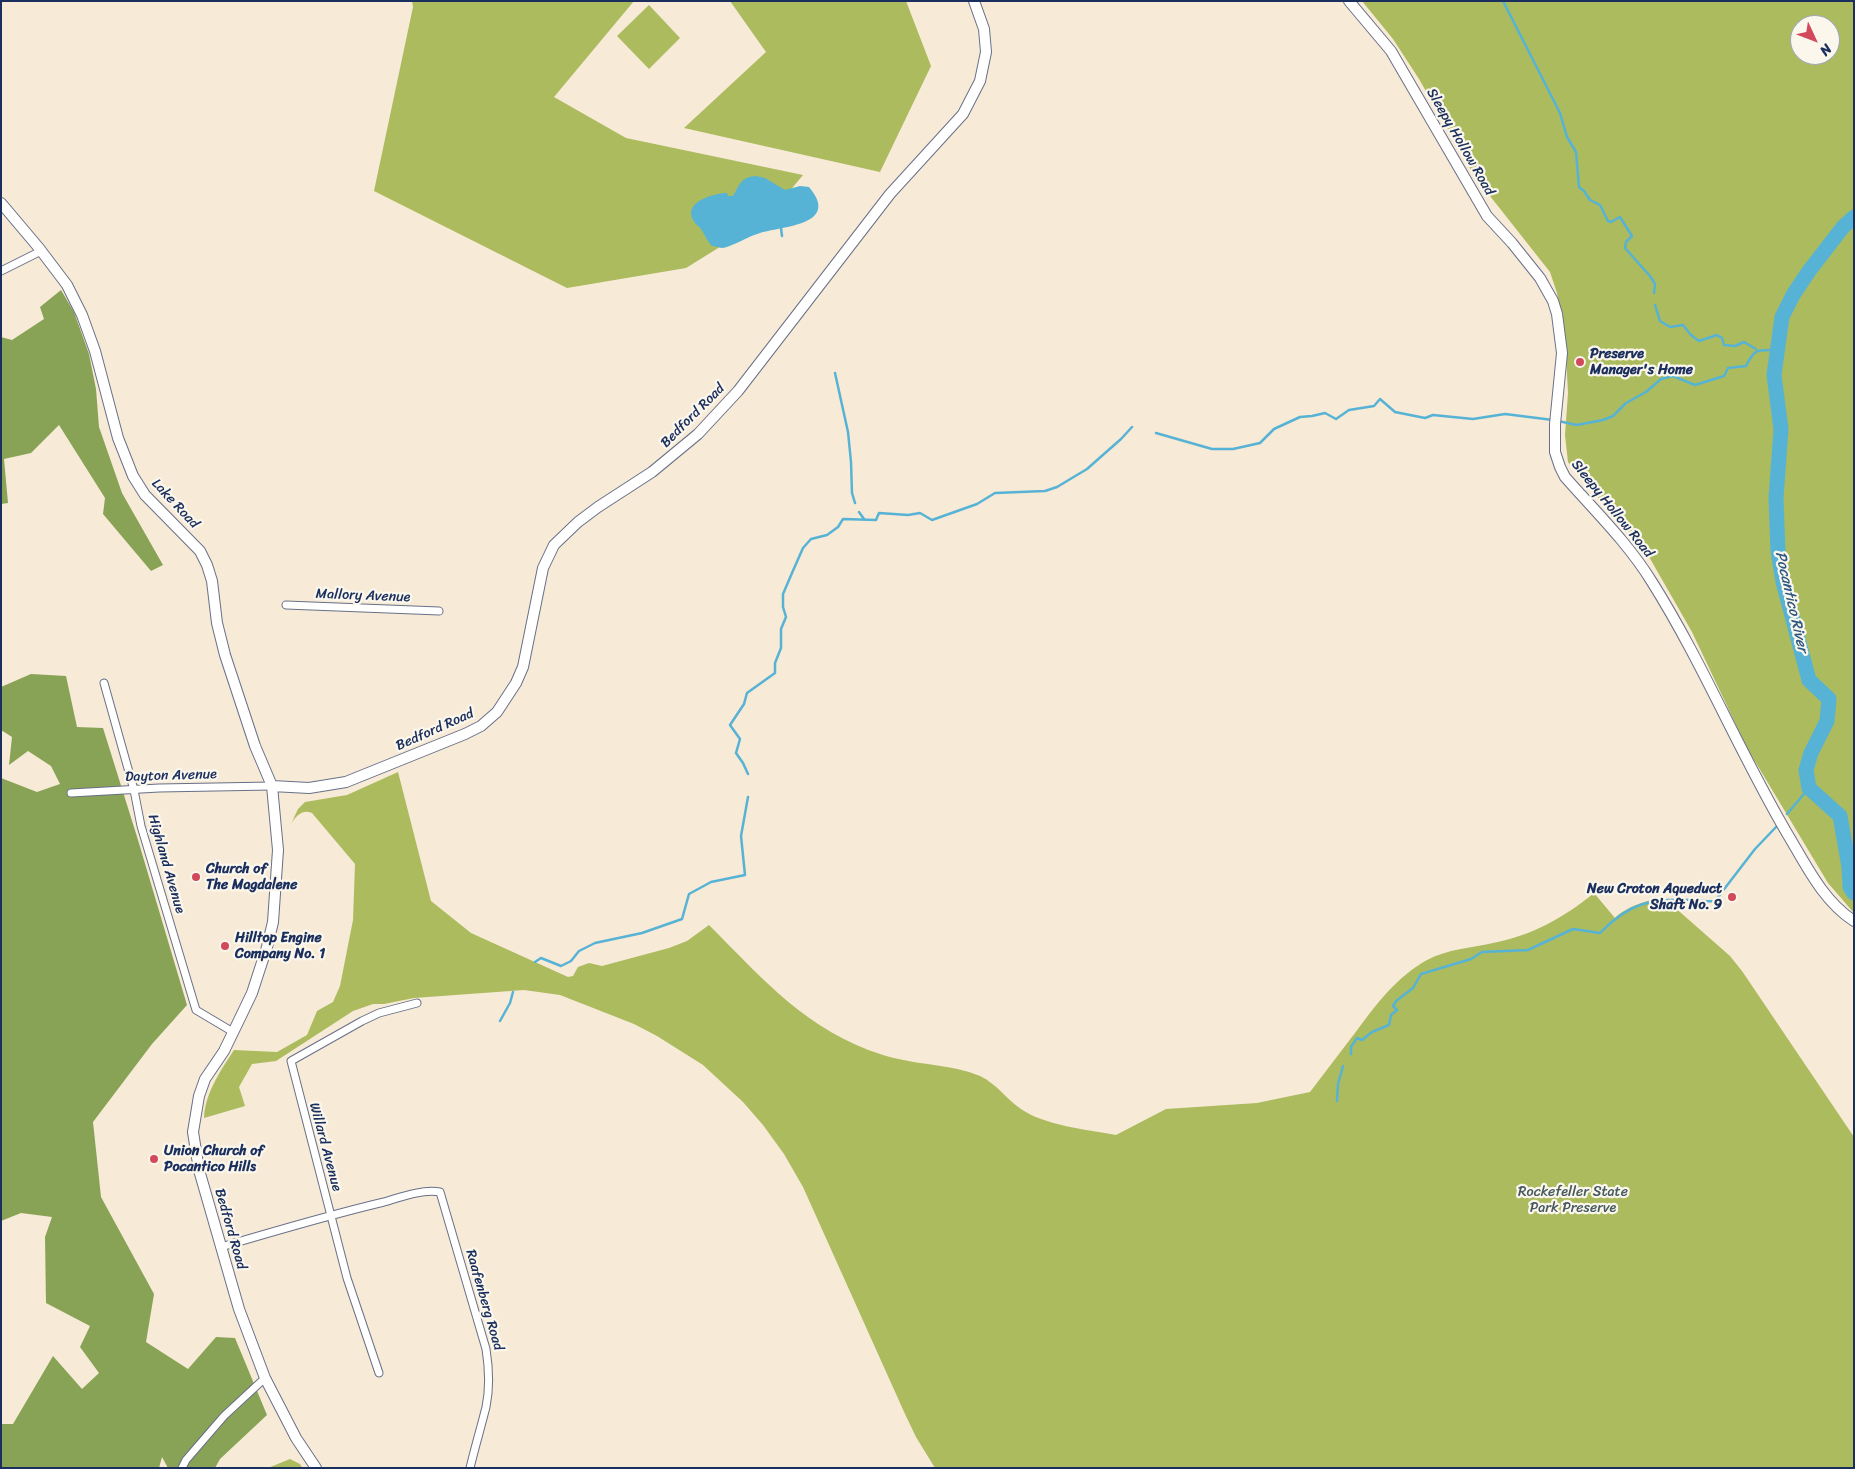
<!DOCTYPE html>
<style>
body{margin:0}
#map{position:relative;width:1855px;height:1469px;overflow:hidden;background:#f7ead6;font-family:Sriracha,sans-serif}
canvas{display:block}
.frame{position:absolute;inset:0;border:2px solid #1b2f5e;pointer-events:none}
.north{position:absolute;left:1790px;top:15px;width:50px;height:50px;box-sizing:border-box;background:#fbf7ec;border:1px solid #a1a7b3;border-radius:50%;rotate:133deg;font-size:14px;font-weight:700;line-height:20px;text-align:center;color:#1b2f5e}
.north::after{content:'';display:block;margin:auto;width:18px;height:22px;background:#d1495b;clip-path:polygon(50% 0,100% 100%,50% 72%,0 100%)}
</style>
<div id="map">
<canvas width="1855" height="1469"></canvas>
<div class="frame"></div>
<div class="north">N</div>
</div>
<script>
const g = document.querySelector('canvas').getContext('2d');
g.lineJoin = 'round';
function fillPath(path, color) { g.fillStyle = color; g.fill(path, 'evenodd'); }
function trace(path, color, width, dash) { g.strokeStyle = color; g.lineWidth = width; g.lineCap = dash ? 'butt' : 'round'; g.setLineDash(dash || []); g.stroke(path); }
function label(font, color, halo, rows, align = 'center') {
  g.font = font + ' Sriracha,sans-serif'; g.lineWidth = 4.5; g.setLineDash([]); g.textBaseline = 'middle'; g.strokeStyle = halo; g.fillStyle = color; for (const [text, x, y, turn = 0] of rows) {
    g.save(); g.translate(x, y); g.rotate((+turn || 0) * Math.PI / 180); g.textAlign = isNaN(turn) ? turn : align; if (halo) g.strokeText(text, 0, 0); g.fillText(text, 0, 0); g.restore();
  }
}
fillPath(new Path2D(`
 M412 1H634L554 97 626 138 803 175 768 217 686 268 567 288 374 191 413 7Z
 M730 1H906L931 66 880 172 684 128 766 52Z
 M1362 1H1854V913L1828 883 1747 748 1692 632 1648 555 1617 518 1584 483 1568 462 1565 435 1568 393 1565 336 1557 293 1550 272 1475 177 1419 79 1393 39ZM1800 25H1830V55H1800Z
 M649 5 680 38 649 69 617 36Z
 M398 772 431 901 471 933 568 977 573 976 578 967 589 963 602 966 669 948 687 941 709 925C764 980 807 1031 883 1055 914 1065 952 1064 980 1076 997 1084 1006 1099 1021 1109 1043 1125 1088 1130 1116 1135L1166 1109 1257 1103 1310 1092C1326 1071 1342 1050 1358 1029 1378 1002 1397 977 1427 960 1448 949 1471 948 1493 943 1531 936 1565 917 1594 893L1615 918C1625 907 1650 899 1664 898L1730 956 1742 971 1854 1137V1468H935L916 1437 905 1414 803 1187 784 1154 763 1125 743 1102 703 1065 657 1036 634 1024 560 995 524 990 414 998 384 1004H373L353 1011 276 1061 252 1064 239 1087 245 1106 204 1118C205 1093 221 1070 234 1050L277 1052 307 1035 317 1011 333 1002 340 986 353 920 355 864 312 813C302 809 296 816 291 824L298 809 305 802 347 795Z
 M290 1459 300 1464 302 1468H268Z`), '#abbb5e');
fillPath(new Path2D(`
 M61 290 74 312 89 354 96 389 99 427 122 493 163 565 151 571 103 514 105 498 59 425 31 453 4 459 8 503 1 504V337L12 340 44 319 40 307Z
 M31 674 66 676 77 727 103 728 138 840 187 1005 152 1044 93 1122 101 1197 154 1294 146 1342 188 1369 216 1337 235 1338 267 1415 220 1459 215 1468H168L162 1457 159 1468H1V1424H13L53 1356 82 1389 99 1373 80 1347 90 1326 46 1303 45 1237 52 1217 21 1213 1 1221V778L37 792 60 784 51 766 28 751 9 765 12 737 1 730V687Z`), '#88a355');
fillPath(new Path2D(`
 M756 176 765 178 785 190 800 186 809 187C841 225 783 226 760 233 749 236 733 246 723 248 720 248 715 246 712 246 707 241 705 235 701 229 699 226 695 224 693 220 683 202 714 193 727 193L728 196H733C740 184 741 177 756 176Z`), '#57b3d5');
trace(new Path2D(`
 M1503 1 1560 113 1567 137 1576 152 1579 187 1584 191 1590 200 1600 205 1608 221 1611 222 1620 217 1632 236 1626 242 1625 248 1650 276 1655 284 1654 293
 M781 228 782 236
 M1655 305 1660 321 1670 327 1683 325 1691 335 1699 341 1717 335 1722 338 1724 345 1735 346 1744 342 1756 349
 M835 373 848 432 851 462 852 493 855 503
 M1558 421 1577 425 1603 420 1613 416 1626 403 1646 392 1661 379 1673 376 1695 385 1724 376 1728 368 1746 366C1755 348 1757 350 1776 350
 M1156 433 1212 449H1233L1260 443 1274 429 1300 417 1312 416 1325 413 1336 419 1349 410 1374 406 1380 399 1395 412 1425 418 1433 415 1473 419 1505 414 1553 420
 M859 512 864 519
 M748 774 743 763 736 753 740 739 730 725 744 704 747 693 775 673V663L781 648V629L786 617 783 607V594L792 573 803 548 811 539 827 535 838 527 843 519 876 520 879 513 908 515 920 513 932 520 977 504 995 493 1045 491 1057 487 1087 469 1121 439 1132 427
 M1787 814 1809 788
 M535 962 541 958 561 966 571 961 579 951 595 943 642 933 682 919 689 894 711 882 745 875 741 836 748 797
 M500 1021 510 1003 513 992
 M1351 1054V1047L1357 1038 1362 1040 1372 1032 1389 1025 1391 1015 1397 1010 1393 1006 1396 1001 1413 988 1421 974 1471 959 1482 952 1528 950 1573 929 1600 933C1629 903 1651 898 1691 900 1699 900 1707 902 1715 901L1755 849 1777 826
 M1337 1101 1338 1084 1343 1066`), '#57b3d5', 2.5);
trace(new Path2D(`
 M1854 217 1843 227 1809 271 1793 295 1782 317 1774 375 1781 429 1776 498 1778 551 1783 582 1809 680 1829 699 1827 721 1811 753 1806 770 1809 788 1840 816 1849 867 1850 887 1854 893`), '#57b3d5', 15);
const street = new Path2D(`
 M1 271 41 251
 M286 605 439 611
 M104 683 134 790 141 826 196 1010 233 1032
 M71 793 159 788 272 786
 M221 1247C275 1231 329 1215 384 1202 401 1197 422 1189 440 1192L486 1349C489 1368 490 1388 486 1407 481 1427 475 1447 470 1468
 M379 1373 347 1278 291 1061 362 1021 379 1013 417 1003
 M182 1468 186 1460 224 1416 265 1378`);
const secondary = new Path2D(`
 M1349 1 1391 51 1487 216 1512 243 1540 278 1553 301 1557 314 1562 353 1555 424V452L1560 467 1565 477C1595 511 1628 543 1652 582 1703 663 1739 752 1788 835 1806 865 1823 901 1854 921
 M1 203 39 248 67 285 82 315 95 351 118 438 133 476 145 495 200 551 207 565 212 581 217 623 225 655 255 746 272 786 278 850 273 922 267 947 252 993 241 1016 224 1051 205 1079 199 1096 193 1132 199 1170 239 1309 265 1378 296 1438 316 1468
 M272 786 309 788 346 782 465 734 481 726 497 712 516 683 523 667 543 568 554 545 578 522 598 507 652 472 698 434 738 391 890 194 963 114 980 81 986 52 984 29 974 1`);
trace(street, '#687088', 9);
trace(secondary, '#687088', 12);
trace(street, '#fff', 7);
trace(secondary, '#fff', 10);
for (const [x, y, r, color] of [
 [1580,362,5,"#d1495b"],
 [196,877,5,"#d1495b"],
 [1732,897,5,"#d1495b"],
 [225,946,5,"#d1495b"],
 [154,1159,5,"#d1495b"]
]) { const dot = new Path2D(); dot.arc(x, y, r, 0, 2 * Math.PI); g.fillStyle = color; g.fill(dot); trace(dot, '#fbf7ec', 2); }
label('14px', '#1b2f5e', '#fbf7ec', [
 ["Sleepy Hollow Road",1460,142,60],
 ["Bedford Road",693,416,-45],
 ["Lake Road",175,504,47],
 ["Sleepy Hollow Road",1612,509,51],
 ["Mallory Avenue",363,596,2],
 ["Bedford Road",435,730,-24],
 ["Dayton Avenue",171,776,-2],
 ["Highland Avenue",166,864,74],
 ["Willard Avenue",325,1147,75],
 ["Bedford Road",230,1229,74],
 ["Raafenberg Road",484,1300,74]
]);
label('bold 14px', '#1b2f5e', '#fbf7ec', [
 ["Preserve",1590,354],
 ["Manager's Home",1590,370],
 ["Church of",206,869],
 ["The Magdalene",206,885],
 ["New Croton Aqueduct",1722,889,"right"],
 ["Shaft No. 9",1722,905,"right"],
 ["Hilltop Engine",235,938],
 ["Company No. 1",235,954],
 ["Union Church of",164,1151],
 ["Pocantico Hills",164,1167]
], 'left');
label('14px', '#46595e', '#fbf7ec', [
 ["Rockefeller State",1573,1192],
 ["Park Preserve",1573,1208]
]);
label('italic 15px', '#2d5782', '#fbf7ec', [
 ["Pocantico River",1791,602,77]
]);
</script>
